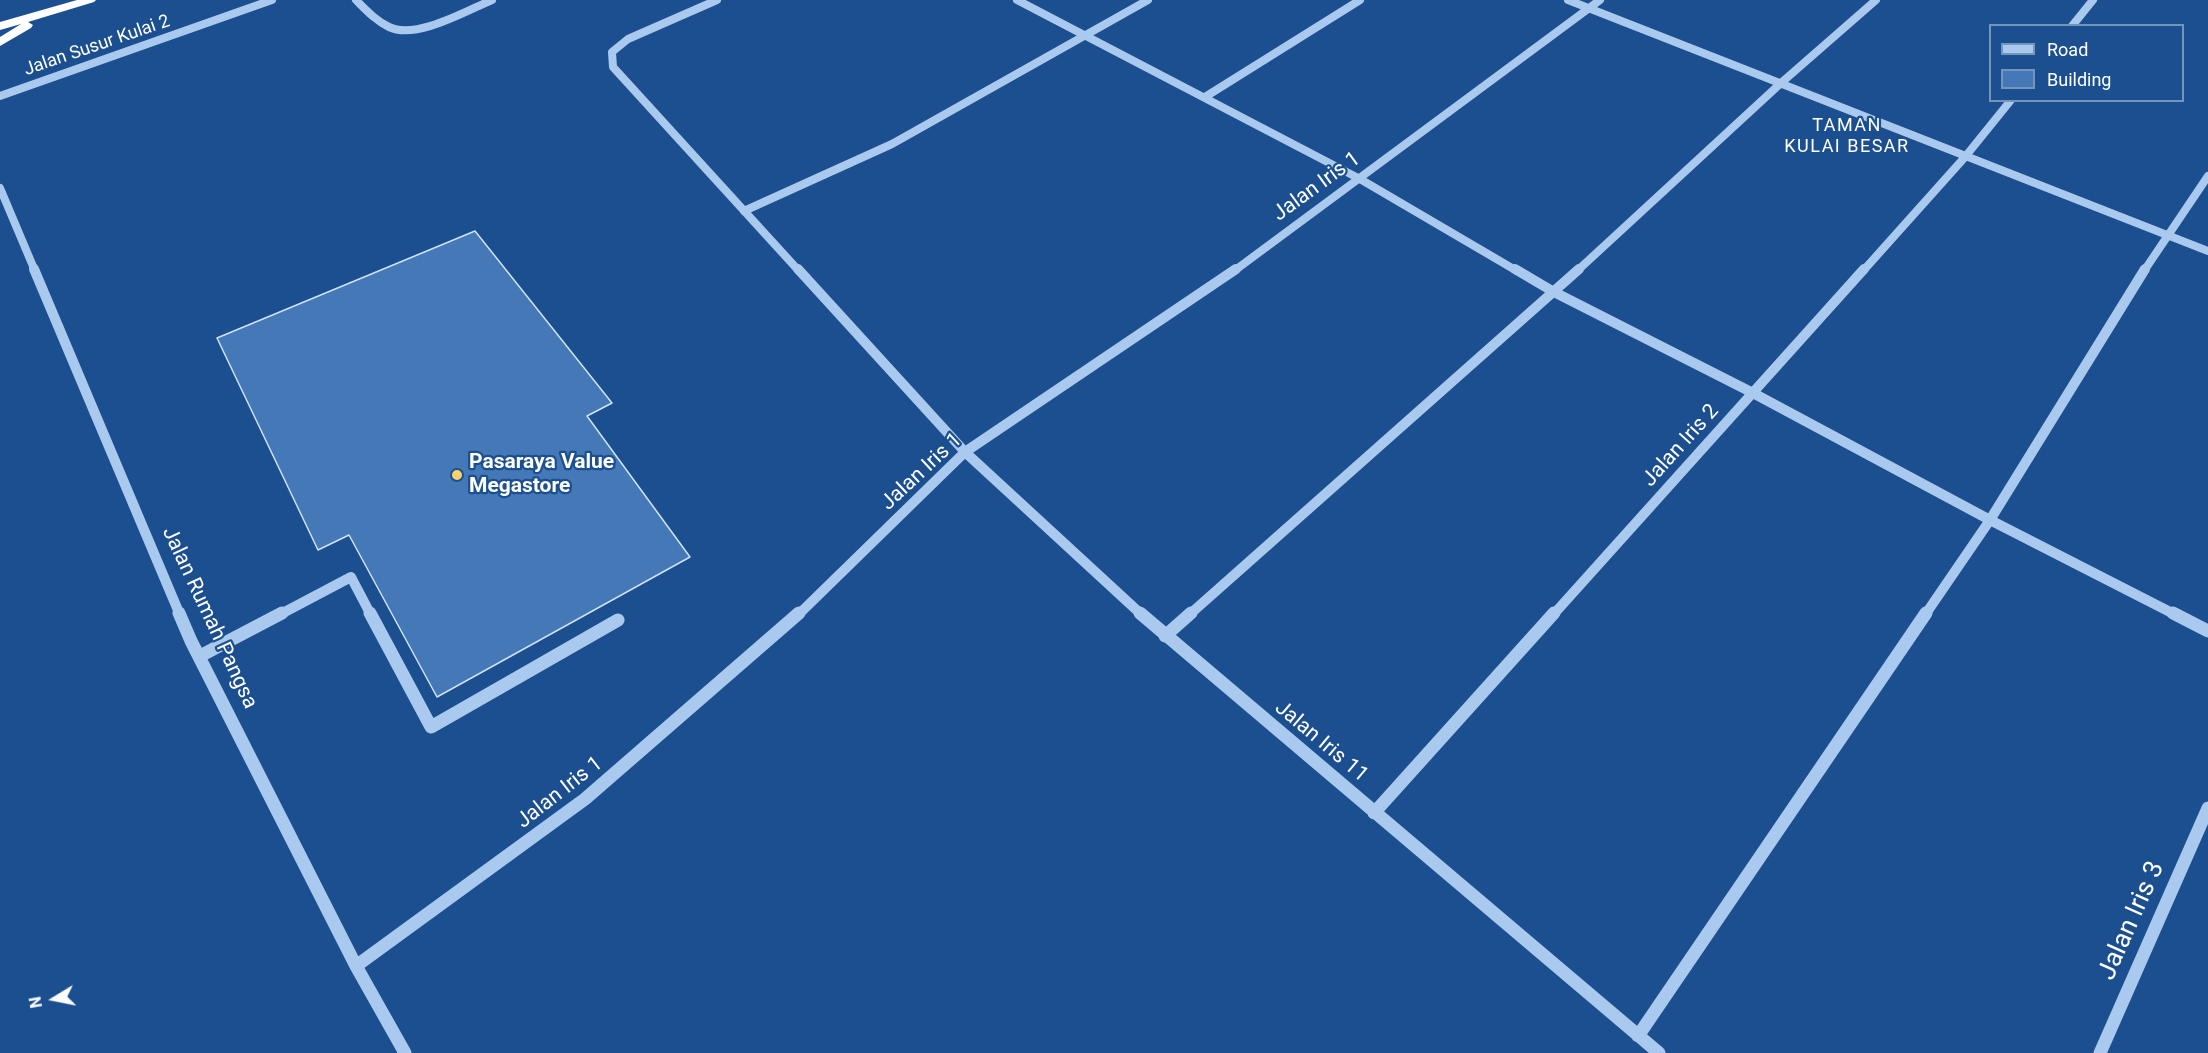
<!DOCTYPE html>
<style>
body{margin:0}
#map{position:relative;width:2208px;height:1053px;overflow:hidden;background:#1b4f8f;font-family:Roboto,sans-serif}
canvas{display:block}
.legend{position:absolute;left:1989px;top:24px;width:195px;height:78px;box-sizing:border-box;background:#1b4f8f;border:2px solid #7695bc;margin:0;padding:8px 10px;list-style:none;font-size:18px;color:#fff}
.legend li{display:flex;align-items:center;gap:12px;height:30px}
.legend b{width:30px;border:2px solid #7695bc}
.north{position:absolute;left:24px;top:969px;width:60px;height:60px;-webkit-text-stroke:4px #1b4f8f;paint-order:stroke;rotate:260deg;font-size:16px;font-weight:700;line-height:24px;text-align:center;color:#fff}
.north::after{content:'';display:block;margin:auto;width:21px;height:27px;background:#fff;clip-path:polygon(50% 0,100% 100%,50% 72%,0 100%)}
</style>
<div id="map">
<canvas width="2208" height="1053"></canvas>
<ul class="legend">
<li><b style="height:8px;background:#a9c9ee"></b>Road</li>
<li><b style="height:16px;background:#4478b7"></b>Building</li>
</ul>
<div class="north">N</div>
</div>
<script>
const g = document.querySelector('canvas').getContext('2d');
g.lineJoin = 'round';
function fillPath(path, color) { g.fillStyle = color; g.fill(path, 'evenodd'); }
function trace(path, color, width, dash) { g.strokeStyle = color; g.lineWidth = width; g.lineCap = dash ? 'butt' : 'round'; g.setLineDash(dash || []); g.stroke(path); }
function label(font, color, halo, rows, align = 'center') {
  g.font = font + ' Roboto,sans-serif'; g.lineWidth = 4.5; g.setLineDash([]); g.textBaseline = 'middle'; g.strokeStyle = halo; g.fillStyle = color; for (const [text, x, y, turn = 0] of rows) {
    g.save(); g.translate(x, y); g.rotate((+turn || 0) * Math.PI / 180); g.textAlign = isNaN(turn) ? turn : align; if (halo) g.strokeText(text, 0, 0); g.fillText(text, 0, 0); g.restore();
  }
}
const building = new Path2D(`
 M475 231 612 403 587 416 690 557 437 697 349 535 318 550 217 338Z`);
fillPath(building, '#4478b7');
trace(building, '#cfe3fa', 1.5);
trace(new Path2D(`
 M356 0C366 10 376 21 389 27 416 40 466 11 492 0
 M717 0 628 39 612 52 613 67 799 271
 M1017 0 1360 179 1517 271
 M1568 0 2208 251
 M2072 26 2093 0
 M0 96 272 0
 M1205 97 1360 0
 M0 188 35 271
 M744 211 892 144 1148 0
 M1234 271 1600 0
 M1577 271 1781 83 1876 0
 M1863 271 1965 157 2011 100
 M2144 271 2208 176`), '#a9c9ee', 8);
trace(new Path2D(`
 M34 269 180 615
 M798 269 965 452 1142 615
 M1515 269 1554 292 1753 393 1990 520 2176 615
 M279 615 351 577 371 615
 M798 615 965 452 1236 269
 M1189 615 1579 269
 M1553 615 1864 269
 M1925 615 1990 520 2145 269`), '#a9c9ee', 10);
trace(new Path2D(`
 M179 613 191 641 356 966 405 1053
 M370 613 431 727 618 620
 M1140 613 1659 1053
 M2173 613 2208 631
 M1165 636 1191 613
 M200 656 282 613
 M1374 813 1554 613
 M356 966 585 799 799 613
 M1638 1036 1926 613
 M2100 1053 2208 808`), '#a9c9ee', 13);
fillPath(new Path2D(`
 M77 0H96L94 2 28 22 33 25 31 28 0 46V37L21 24 0 30V22Z`), '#fff');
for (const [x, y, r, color] of [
 [457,475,6,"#ffd166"]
]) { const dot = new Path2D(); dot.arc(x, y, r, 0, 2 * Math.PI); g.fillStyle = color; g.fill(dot); trace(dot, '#1b4f8f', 2); }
label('18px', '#fff', '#1b4f8f', [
 ["Jalan Susur Kulai 2",97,46,-19]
]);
g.letterSpacing = '1.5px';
label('18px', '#fff', '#1b4f8f', [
 ["TAMAN",1847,126],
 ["KULAI BESAR",1847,147]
]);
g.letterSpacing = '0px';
label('21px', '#fff', '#1b4f8f', [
 ["Jalan Iris 1",1317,187,-36],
 ["Jalan Iris 2",1681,446,-48],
 ["Jalan Iris 1",922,472,-43],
 ["Jalan Rumah Pangsa",209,618,65],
 ["Jalan Iris 11",1321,742,40],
 ["Jalan Iris 1",560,793,-38]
]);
label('bold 21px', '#fff', '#1b4f8f', [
 ["Pasaraya Value",469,463],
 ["Megastore",469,487]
], 'left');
label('26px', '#fff', '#1b4f8f', [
 ["Jalan Iris 3",2132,921,-66]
]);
</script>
